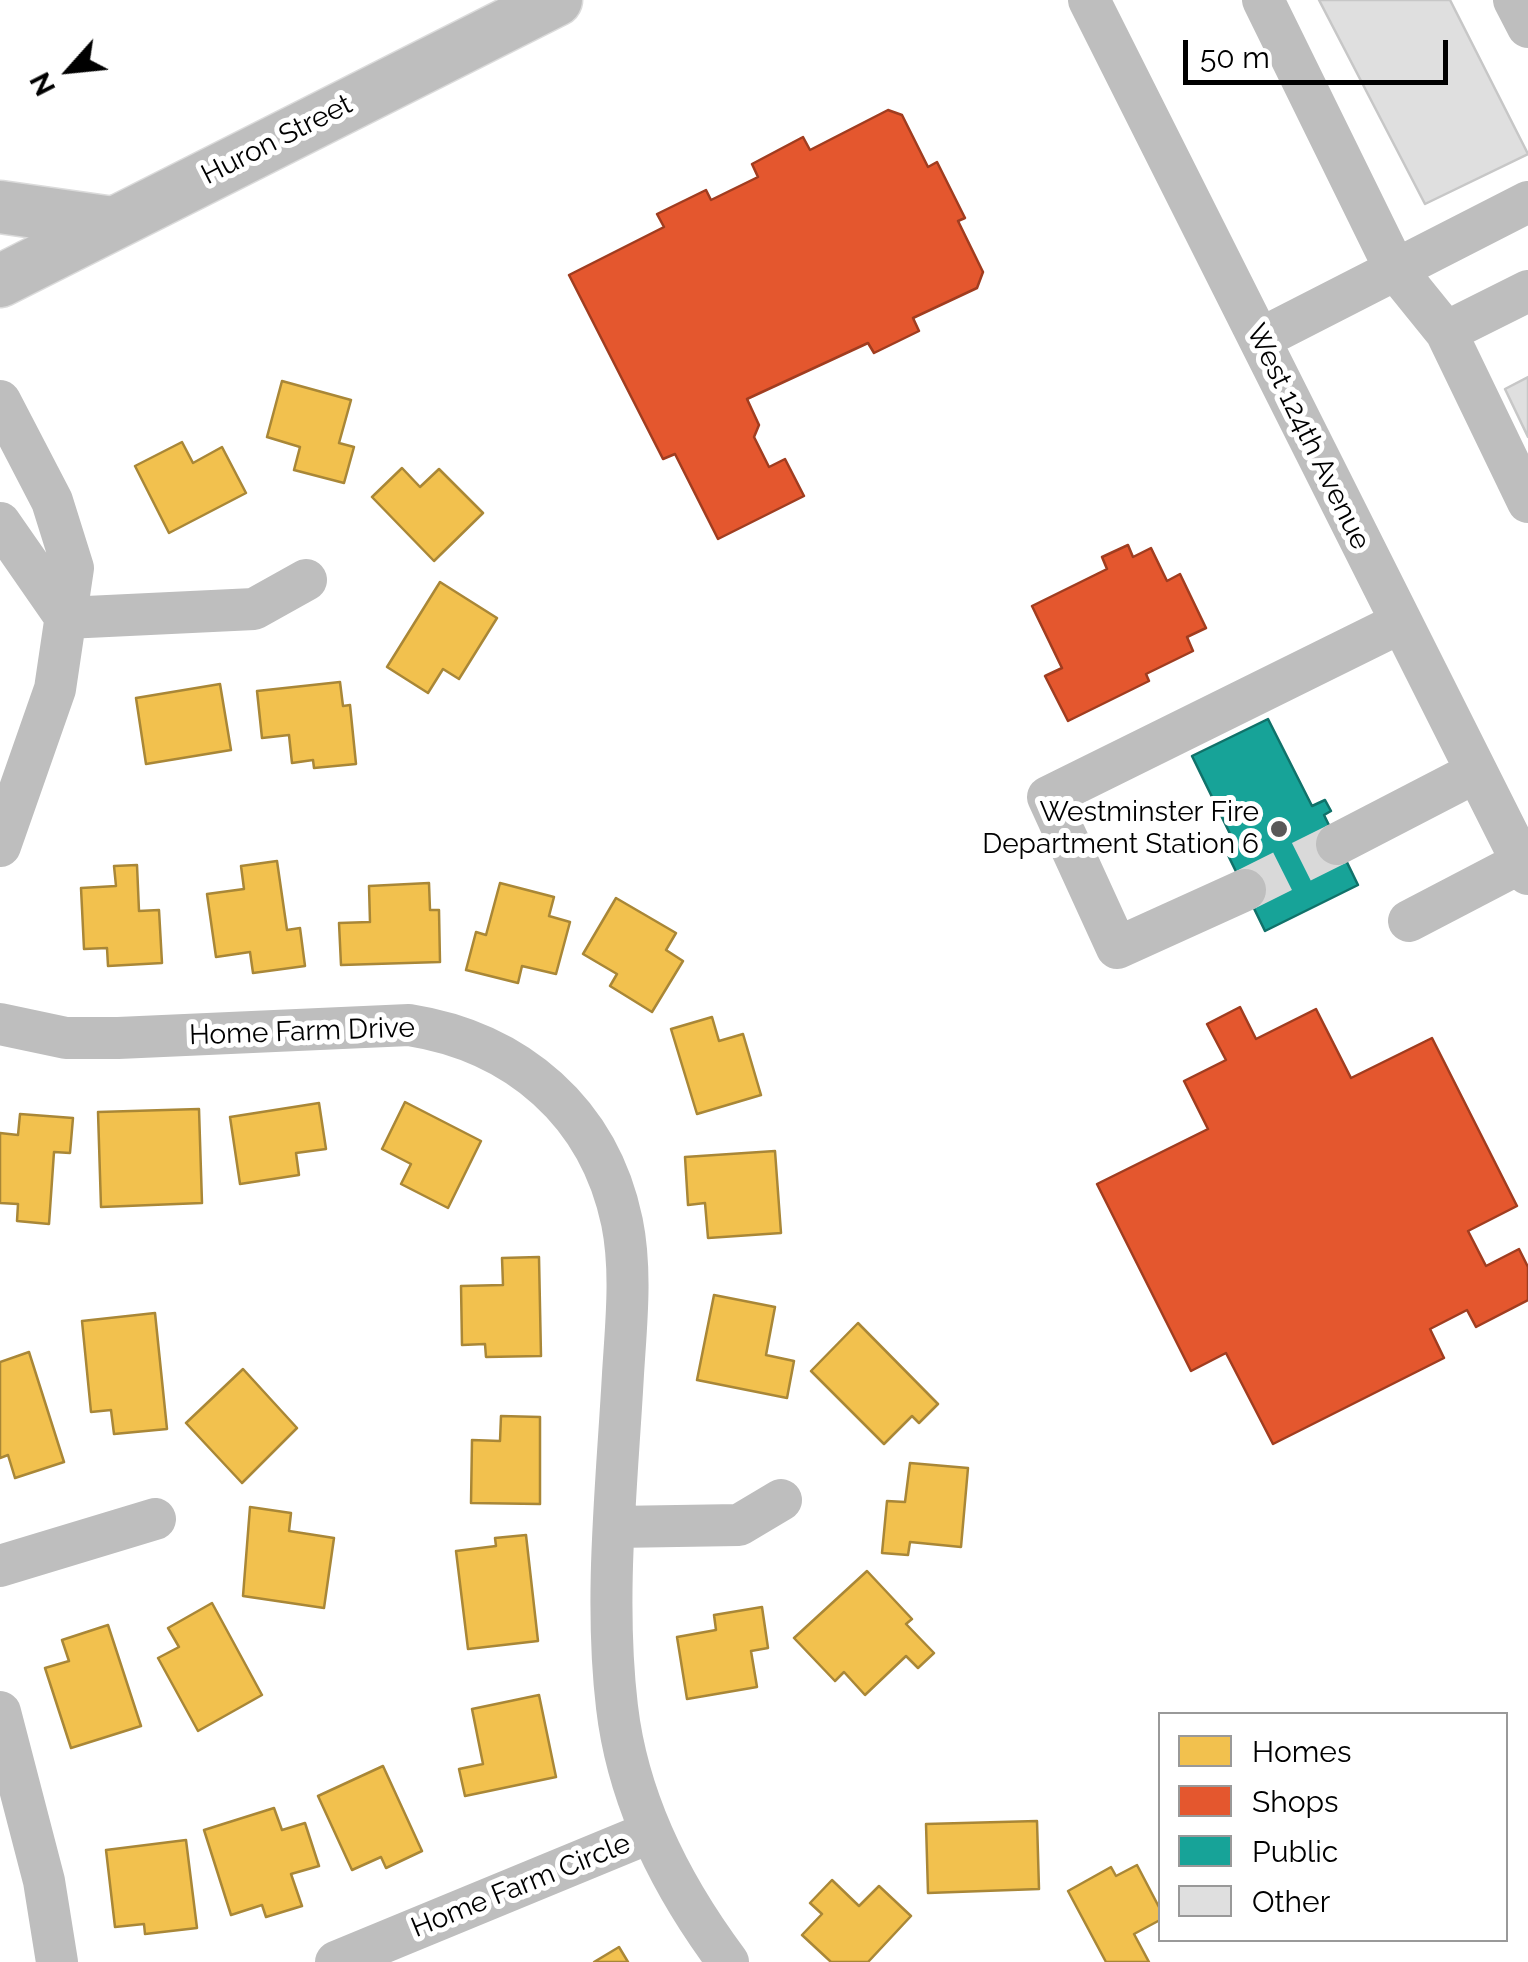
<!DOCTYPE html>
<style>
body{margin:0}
#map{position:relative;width:1528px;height:1962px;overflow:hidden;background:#fff;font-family:Raleway,sans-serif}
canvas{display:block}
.legend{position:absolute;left:1158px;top:1712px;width:350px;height:230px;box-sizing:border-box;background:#fff;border:2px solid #999;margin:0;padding:12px 18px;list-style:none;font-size:30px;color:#000}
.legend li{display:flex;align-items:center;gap:20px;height:50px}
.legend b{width:50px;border:2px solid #999}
.north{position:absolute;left:20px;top:20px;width:100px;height:100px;-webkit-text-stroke:8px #fff;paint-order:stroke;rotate:243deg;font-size:28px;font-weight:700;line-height:40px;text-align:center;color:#000}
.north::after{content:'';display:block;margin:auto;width:35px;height:45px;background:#000;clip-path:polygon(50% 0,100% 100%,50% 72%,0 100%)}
.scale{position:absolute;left:1183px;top:40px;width:265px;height:45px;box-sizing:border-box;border:5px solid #000;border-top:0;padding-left:12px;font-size:30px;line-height:35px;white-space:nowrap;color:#000;-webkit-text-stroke:8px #fff;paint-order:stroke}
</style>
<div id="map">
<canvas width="1528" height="1962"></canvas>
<ul class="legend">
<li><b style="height:28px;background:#f2c14e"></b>Homes</li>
<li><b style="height:28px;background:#e4572e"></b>Shops</li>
<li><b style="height:28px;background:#17a398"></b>Public</li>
<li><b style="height:28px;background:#dfdfdf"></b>Other</li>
</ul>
<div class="north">N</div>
<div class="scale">50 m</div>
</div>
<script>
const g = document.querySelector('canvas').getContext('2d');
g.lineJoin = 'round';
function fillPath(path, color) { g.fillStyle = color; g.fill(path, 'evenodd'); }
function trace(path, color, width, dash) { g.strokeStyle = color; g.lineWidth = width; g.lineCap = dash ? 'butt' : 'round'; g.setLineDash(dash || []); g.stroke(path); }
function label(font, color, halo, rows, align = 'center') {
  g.font = font + ' Raleway,sans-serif'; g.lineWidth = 10; g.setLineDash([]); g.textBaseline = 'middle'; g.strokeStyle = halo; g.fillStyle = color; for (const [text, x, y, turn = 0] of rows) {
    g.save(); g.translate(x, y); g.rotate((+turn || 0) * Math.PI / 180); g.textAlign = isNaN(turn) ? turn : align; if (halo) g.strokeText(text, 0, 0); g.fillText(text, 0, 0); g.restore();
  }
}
const homes = new Path2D(`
 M282 381 351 400 339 443 354 447 344 483 294 470 300 447 267 437Z
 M182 442 193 463 222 447 246 493 169 533 135 466Z
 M402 468 420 487 439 469 483 513 434 561 372 497Z
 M440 582 497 618 459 679 443 669 428 693 387 667Z
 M340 682 343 706 350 705 356 764 314 768 313 760 292 763 289 735 262 738 257 691Z
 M220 684 231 750 146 764 136 698Z
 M277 861 287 930 300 928 305 966 253 973 250 952 216 957 207 894 244 889 241 866Z
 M137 865 139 911 159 910 162 963 108 966 107 948 84 949 81 888 116 886 114 866Z
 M429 883 430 910H439L440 962 341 965 339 923 370 922 369 886Z
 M500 883 554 897 549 916 570 922 556 974 522 966 518 983 466 970 476 932 486 935Z
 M616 898 676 933 666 950 683 961 652 1012 610 986 617 974 583 954Z
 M712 1017 719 1041 743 1034 761 1095 697 1114 671 1029Z
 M405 1102 481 1141 448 1208 401 1184 411 1164 382 1149Z
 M319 1103 326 1149 296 1153 299 1175 240 1184 230 1117Z
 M199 1109 202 1203 101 1207 98 1112Z
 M20 1114 73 1118 70 1153 54 1152 49 1224 17 1221 18 1204 0 1203V1133L18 1135Z
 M775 1151 781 1233 708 1238 705 1203 688 1205 685 1157Z
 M539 1257 541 1356 486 1357 485 1344 462 1345 461 1286 503 1285 502 1258Z
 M714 1295 775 1307 766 1355 794 1361 787 1398 697 1380Z
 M155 1313 167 1429 114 1434 111 1410 91 1412 82 1321Z
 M858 1323 938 1404 919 1423 912 1416 884 1444 811 1371Z
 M29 1352 64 1462 15 1478 8 1455 0 1458V1362Z
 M243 1369 297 1428 242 1483 186 1423Z
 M501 1416 540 1417V1504L471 1503 472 1440 500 1441Z
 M910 1463 968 1468 961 1547 910 1542 908 1555 882 1553 887 1501 905 1502Z
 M250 1507 291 1513 289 1531 334 1538 324 1608 243 1596Z
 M526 1535 538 1641 468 1649 456 1551 496 1546 495 1538Z
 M867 1571 912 1619 906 1624 934 1653 918 1668 906 1656 865 1695 844 1672 835 1681 794 1638Z
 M212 1603 262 1695 198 1731 158 1658 179 1647 168 1628Z
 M762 1607 768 1648 751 1651 757 1687 687 1699 677 1637 716 1630 714 1615Z
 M108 1625 141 1726 71 1748 45 1668 69 1661 62 1640Z
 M539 1695 556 1777 465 1796 459 1769 483 1764 472 1709Z
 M383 1766 422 1851 386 1868 381 1857 352 1870 318 1796Z
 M274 1808 282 1830 305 1823 319 1866 291 1874 302 1906 266 1917 262 1905 231 1915 204 1830Z
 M1037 1821 1039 1889 928 1893 926 1824Z
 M186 1840 197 1928 145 1934 144 1924 115 1927 106 1850Z
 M1137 1865 1160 1909V1920L1134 1934 1149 1962H1106L1068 1891 1111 1867 1116 1876Z
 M832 1880 859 1906 879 1886 911 1916 868 1962H831L802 1935 822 1914 810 1903Z
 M619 1947 628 1962H594Z`);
fillPath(homes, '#f2c14e');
trace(homes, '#a98737', 2.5);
const shops = new Path2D(`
 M888 110 902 115 928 167 937 162 965 218 958 221 983 272 977 288 913 318 919 331 874 353 868 343 747 399 759 425 754 437 769 467 785 459 804 496 718 539 675 454 663 459 569 275 664 227 657 214 706 190 711 200 758 177 752 164 803 137 810 150Z
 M1128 545 1133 557 1151 548 1167 581 1180 574 1206 628 1187 637 1193 651 1146 674 1149 681 1068 721 1045 676 1062 668 1032 606 1107 569 1102 557Z
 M1240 1007 1256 1039 1316 1009 1351 1078 1432 1038 1517 1206 1468 1231 1486 1266 1519 1249 1528 1267V1300L1476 1327 1467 1310 1430 1329 1444 1358 1273 1444 1226 1353 1191 1371 1097 1184 1208 1129 1184 1081 1226 1060 1207 1024Z`);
fillPath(shops, '#e4572e');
trace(shops, '#a03d20', 2.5);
const public = new Path2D(`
 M1268 719 1312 806 1325 800 1331 811 1324 815 1358 885 1265 931 1225 849 1235 844 1192 756Z`);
fillPath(public, '#17a398');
trace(public, '#10726a', 2.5);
const building = new Path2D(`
 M1319 0H1450L1528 154 1425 204Z
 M1528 377V437L1505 389Z`);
fillPath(building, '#dfdfdf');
trace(building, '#c7c7c7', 2.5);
trace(new Path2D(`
 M1245 890 1337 844`), '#d9d9d9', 42, [42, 21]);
const major = new Path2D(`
 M0 207 113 223
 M0 281 556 0`);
trace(major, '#dbdbdb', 55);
trace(new Path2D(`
 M1089 0 1528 874
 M1263 0 1395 269 1446 332 1528 502
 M1514 0 1528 27
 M1446 332 1528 291
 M1260 339 1528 202
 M0 401 52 501 73 568 55 689 0 846
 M0 523 66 618
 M66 618 254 609 306 580
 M1337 844 1476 772
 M1245 890 1117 948 1048 797 1400 623
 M1409 921 1522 862
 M0 1024 66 1038H118L409 1025C517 1042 599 1112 622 1222 632 1271 626 1325 623 1374 617 1483 604 1598 617 1707 628 1801 672 1887 728 1962
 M615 1527 739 1525 781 1500
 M0 1566 155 1519
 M0 1712 44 1881 57 1962
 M336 1962 651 1832`), '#bebebe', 42);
trace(major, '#bebebe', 52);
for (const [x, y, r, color] of [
 [1279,829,10,"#595959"]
]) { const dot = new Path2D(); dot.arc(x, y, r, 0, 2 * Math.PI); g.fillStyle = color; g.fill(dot); trace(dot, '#fff', 4); }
label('28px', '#000', '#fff', [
 ["Huron Street",277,140,-27],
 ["West 124th Avenue",1308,437,64],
 ["Home Farm Drive",302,1032,-2],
 ["Home Farm Circle",521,1886,-22]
]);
label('28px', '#000', '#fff', [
 ["Westminster Fire",1259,813],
 ["Department Station 6",1259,845]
], 'right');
</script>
